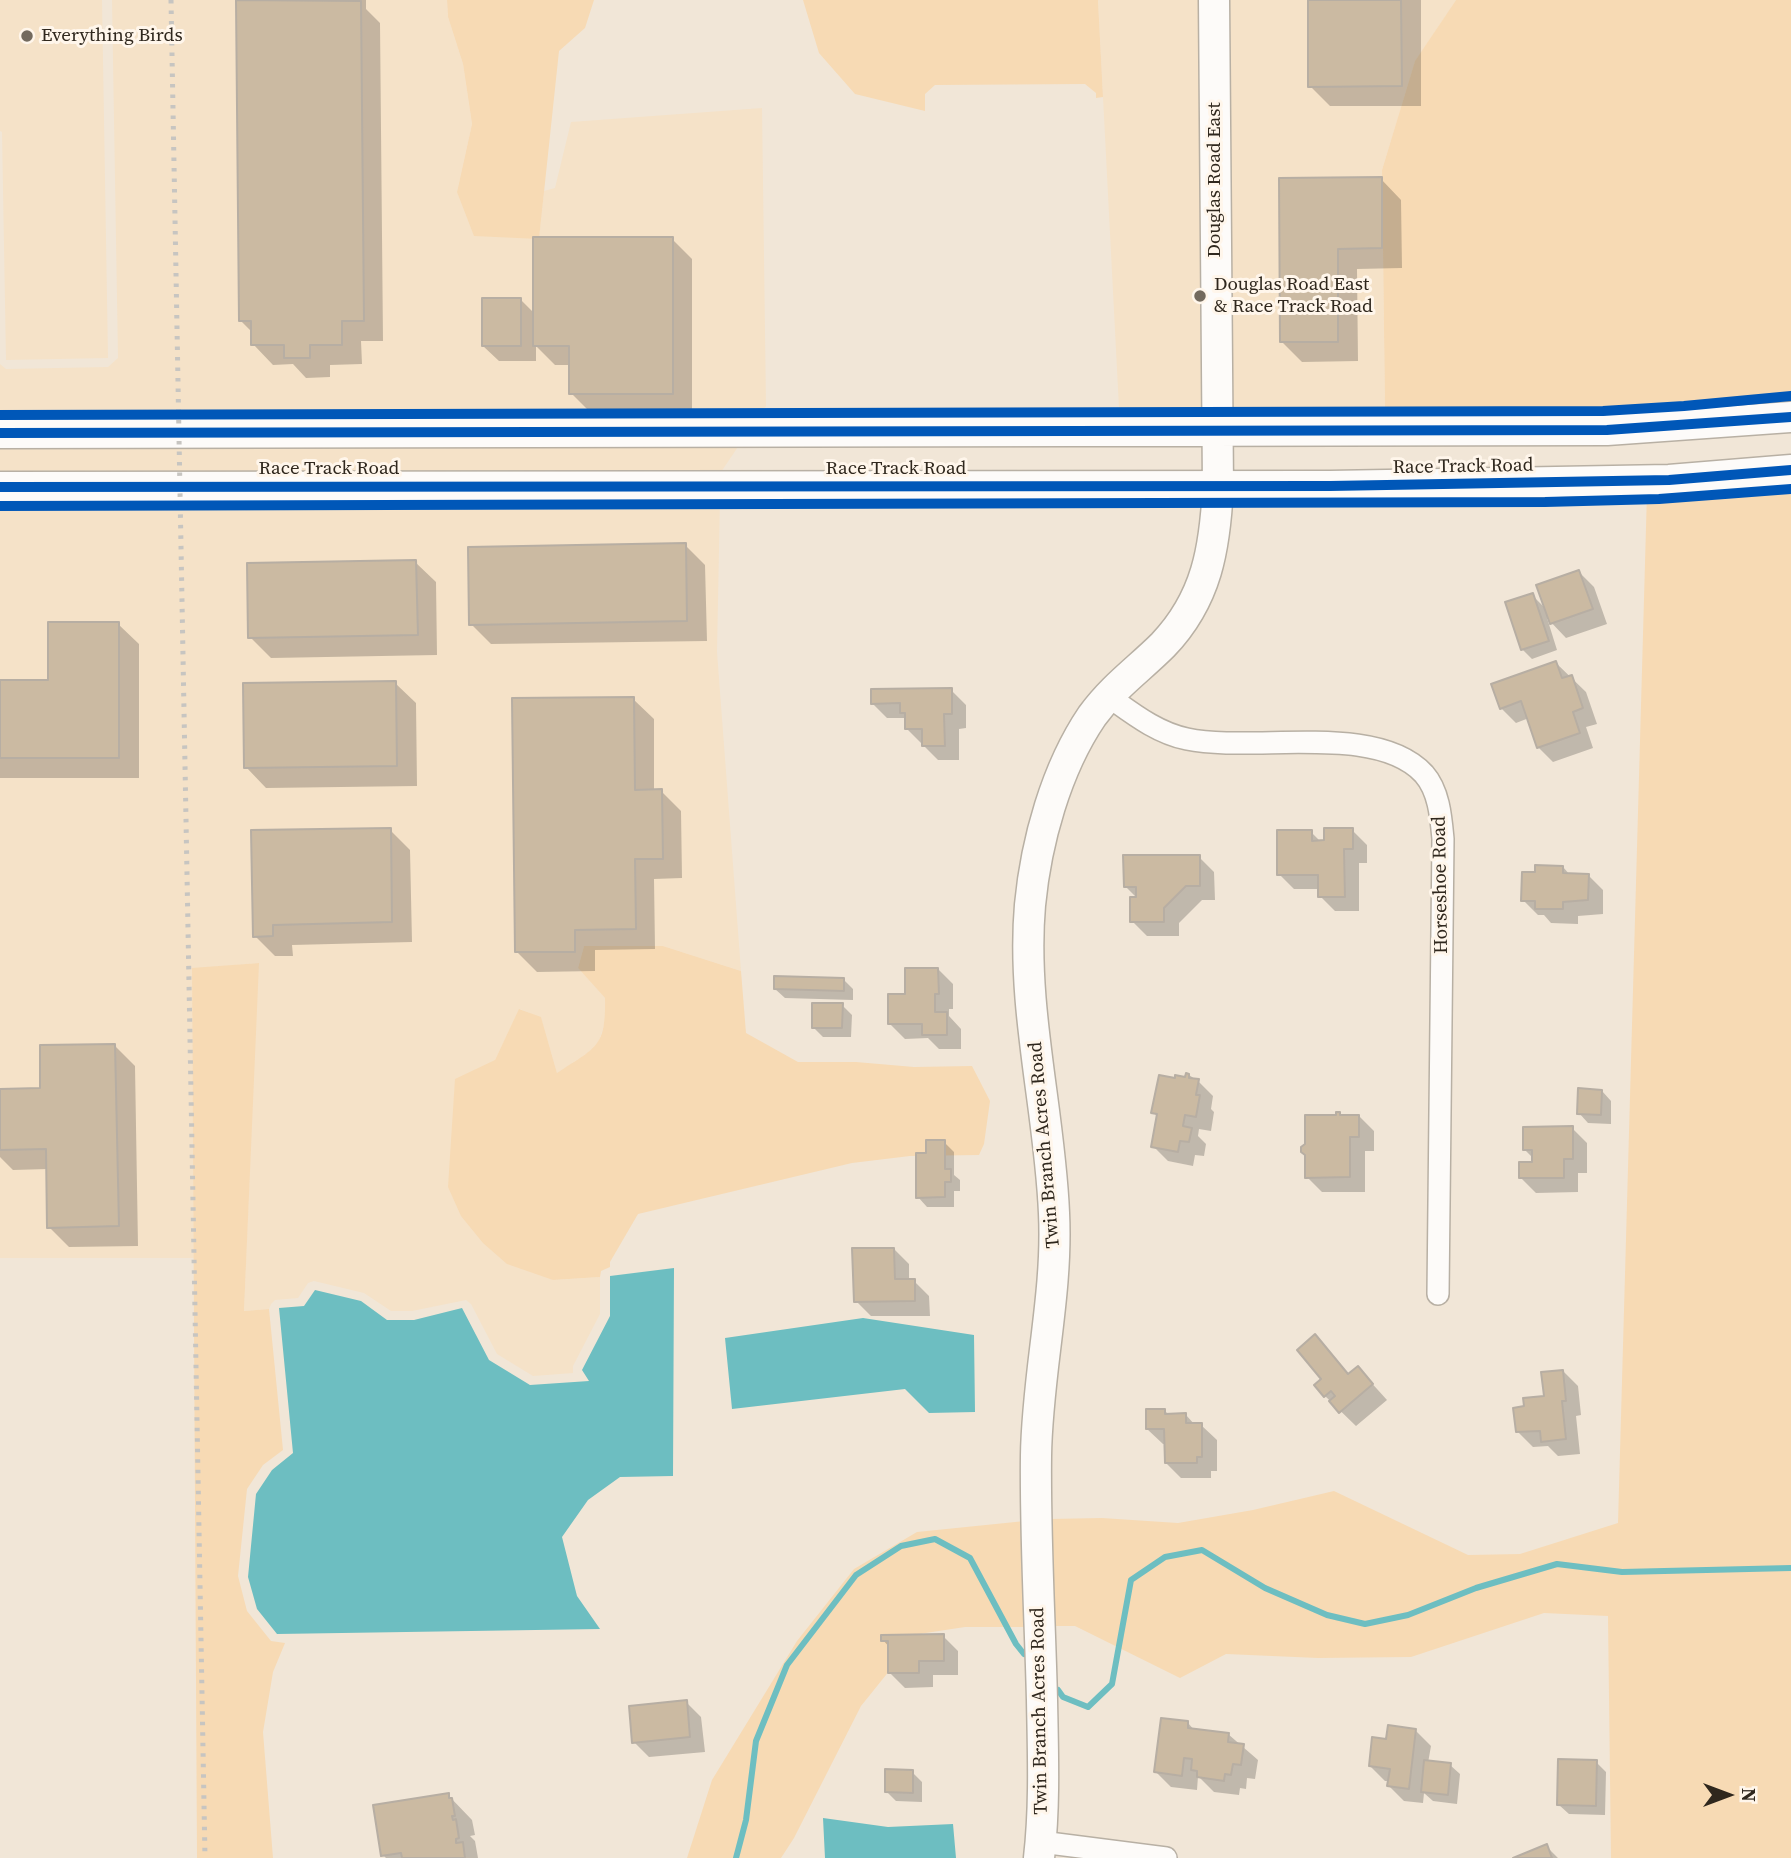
<!DOCTYPE html>
<style>
body{margin:0}
#map{position:relative;width:1791px;height:1858px;overflow:hidden;background:#f1e6d7;font-family:"Source Serif 4",serif}
canvas{display:block}
.north{position:absolute;left:1693px;top:1760px;width:70px;height:70px;-webkit-text-stroke:5px #fff6eb;paint-order:stroke;rotate:90deg;font-size:19px;font-weight:700;line-height:28px;text-align:center;color:#2f271d}
.north::after{content:'';display:block;margin:auto;width:24px;height:32px;background:#2f271d;clip-path:polygon(50% 0,100% 100%,50% 72%,0 100%)}
</style>
<div id="map">
<canvas width="1791" height="1858"></canvas>
<div class="north">N</div>
</div>
<script>
const g = document.querySelector('canvas').getContext('2d');
g.lineJoin = 'round';
function fillPath(path, color) { g.fillStyle = color; g.fill(path, 'evenodd'); }
function trace(path, color, width, dash) { g.strokeStyle = color; g.lineWidth = width; g.lineCap = dash ? 'butt' : 'round'; g.setLineDash(dash || []); g.stroke(path); }
function label(font, color, halo, rows, align = 'center') {
  g.font = font + ' "Source Serif 4",serif'; g.lineWidth = 6; g.setLineDash([]); g.textBaseline = 'middle'; g.strokeStyle = halo; g.fillStyle = color; for (const [text, x, y, turn = 0] of rows) {
    g.save(); g.translate(x, y); g.rotate((+turn || 0) * Math.PI / 180); g.textAlign = isNaN(turn) ? turn : align; if (halo) g.strokeText(text, 0, 0); g.fillText(text, 0, 0); g.restore();
  }
}
fillPath(new Path2D(`
 M0 0H102L108 358 6 360 2 132 0 131Z
 M112 0H447L448 17 463 64 472 124 457 192 539 238 544 191 555 188 571 122 762 108 766 406 760 415 0 414V364L6 369 108 367 118 358Z
 M1098 0H1202L1206 409 1119 408Z
 M1225 0H1456L1415 62 1382 170 1385 410 1229 409Z
 M742 441 721 472 0 476V444Z
 M0 497H720L717 652 741 971 663 946H584L578 968 605 998V1022L597 1047 557 1073 541 1018 520 1009 495 1060 553 1280 600 1277V1314L573 1366V1373L533 1376 497 1354 471 1304 466 1300 412 1311H391L364 1293 314 1281 308 1283 298 1298 275 1300 271 1304 269 1309 244 1311 258 963 192 969 194 1258H0Z`), '#f5e2c8');
fillPath(new Path2D(`
 M447 0H594L585 28 559 51 539 239 474 236 457 192 472 124 463 64 448 17Z
 M803 0H1098L1103 97 1096 98V93L1085 84 935 85 925 94V111L855 94 819 53Z
 M1456 0H1791V400L1665 408 1649 412 1385 410 1382 170 1415 61Z
 M1752 485 1791 487V1858H1611L1608 1616 1544 1613 1411 1657 1318 1658 1226 1654 1180 1678 1075 1626H1052L1049 1519 1102 1518 1178 1523 1253 1510 1334 1491 1468 1555 1520 1554 1618 1523 1647 492Z
 M584 946H663L741 971 746 1033 798 1062H856L914 1067 972 1066 990 1101 984 1144 979 1155 910 1156 852 1163 638 1214 610 1262V1267L601 1271 600 1277 553 1280 507 1264 483 1243 461 1216 448 1187 455 1079 495 1060 519 1009 541 1017 557 1073C596 1047 606 1048 605 998L578 968Z
 M259 963 244 1311 269 1309 283 1450 263 1465 247 1489 238 1576 247 1611 271 1641 285 1643 273 1672 263 1732 273 1858H197L192 968Z
 M1025 1521 1028 1627H965L919 1634 861 1706 794 1838 781 1858H687L712 1780 797 1641 854 1569 917 1532Z`), '#f7dab4');
fillPath(new Path2D(`
 M674 1268 673 1476 620 1477 588 1500 562 1537 577 1596 600 1629 277 1634 257 1609 248 1577 256 1494 272 1470 293 1453 279 1308 304 1306 315 1290 361 1301 387 1320H414L462 1308 489 1360 530 1385 589 1381 582 1370 610 1316V1276Z
 M863 1318 974 1335 975 1412 929 1413 905 1389 732 1409 725 1338Z
 M823 1818 888 1827 953 1824 956 1858H825Z`), '#6dbec1');
fillPath(new Path2D(`
 M238 0H366V9L380 23 383 341H361L362 364 330 365V377L306 378 293 364 273 365 253 344 252 332 241 321Z
 M1310 0H1421V106H1330L1310 86Z
 M1381 179 1401 200 1402 268 1357 269 1358 361 1302 362 1282 342 1281 180Z
 M672 239 692 259V413H591L571 393V365H555L536 346V361H499L483 346 521 300 535 314Z
 M685 545 705 565 707 641 491 644 471 624Z
 M415 562 436 582 437 655 271 658 250 637Z
 M1579 572 1594 587 1607 624 1566 638 1547 618 1557 650 1532 659 1522 649 1532 595 1546 609Z
 M118 624 139 644V778H0V682H50Z
 M1556 663 1586 692 1597 724 1586 727 1593 748 1553 762 1538 747 1529 718 1516 723 1501 708Z
 M395 683 416 703 417 786 266 788 246 767Z
 M951 690 966 705V728L959 729V760H938L907 729V718H887L872 703Z
 M633 699 654 719V791H661L681 811 682 878 654 879 655 949 595 950V971L537 972 517 952Z
 M390 830 410 850 412 942 292 945 293 956H275L255 936Z
 M1352 830 1367 845V863H1359V911H1335L1320 896V889H1294L1279 874 1311 832 1321 842Z
 M1199 857 1214 872 1215 900H1202L1179 923V936H1147L1132 921 1138 899 1125 886Z
 M1563 867 1570 875H1588L1603 890V914L1578 916V924L1551 923 1544 915H1538L1523 900 1537 874Z
 M938 969 953 984V1009H949V1016L961 1029V1049H939L928 1038 905 1039 890 1024 907 996Z
 M843 979 853 989V1000L785 998 775 989Z
 M842 1005 852 1015 851 1037H823L813 1027Z
 M114 1045 135 1066 138 1246 69 1247 49 1227 48 1169 13 1170 0 1157V1091L42 1090Z
 M1189 1075 1198 1081 1213 1096 1211 1109 1214 1112 1211 1131 1199 1129 1198 1136 1206 1144 1204 1156 1195 1155 1193 1166 1168 1161 1153 1146 1158 1117 1153 1112 1176 1080 1187 1079Z
 M1602 1091 1611 1101V1124L1588 1123 1579 1113Z
 M1339 1114 1342 1116H1359L1374 1131V1151H1365V1192H1322L1307 1177V1155Z
 M1572 1128 1587 1143V1173H1578V1192L1536 1193 1521 1178 1534 1163V1159L1525 1150Z
 M944 1142 954 1152V1175L960 1180V1191H954V1207H927L918 1197 927 1155Z
 M894 1249 909 1264V1281H914L929 1296 930 1316H871L856 1301Z
 M1315 1337 1350 1375 1358 1368 1387 1400 1356 1426 1325 1396Z
 M1563 1371 1578 1386 1581 1415 1576 1416 1580 1454 1558 1456 1548 1446 1533 1447 1518 1432 1526 1408 1546 1398Z
 M1165 1411 1169 1415H1186L1195 1425H1201L1217 1440V1471H1211V1478H1181L1166 1463V1444H1163L1147 1429Z
 M943 1636 958 1651V1675H933V1687L905 1688 890 1673V1648L883 1640Z
 M686 1702 701 1717 705 1752 649 1757 634 1742Z
 M1188 1723 1195 1731 1228 1734 1258 1760 1255 1779 1247 1778 1246 1789 1240 1788 1239 1795 1214 1792 1198 1776 1197 1790 1171 1787 1156 1772Z
 M1415 1730 1431 1746 1428 1763 1450 1765 1460 1774 1457 1804 1433 1801 1424 1793 1423 1803 1404 1801 1389 1786 1390 1781H1385L1370 1766 1388 1741Z
 M1596 1762 1606 1772 1605 1815 1569 1814 1559 1805Z
 M912 1772 922 1782V1802L896 1801 886 1791Z
 M448 1795 472 1820 475 1835 470 1836 475 1841 478 1858H386L383 1855Z
 M1546 1846 1558 1858H1517Z`), '#0003');
trace(new Path2D(`
 M1058 1690 1063 1697 1088 1707 1112 1684 1131 1580 1165 1557 1202 1550 1265 1588 1327 1615 1365 1624 1408 1615 1476 1588 1557 1564 1622 1572 1791 1568
 M736 1858 746 1820 756 1741 787 1665 856 1575 901 1546 935 1539 970 1558 1016 1644 1024 1654`), '#6dbec1', 6);
const building = new Path2D(`
 M236 0 361 1 364 321H342V345H310V358H284V345H251V321H239Z
 M1308 0H1401L1402 86 1308 87Z
 M1382 177V248L1338 249V342H1280L1279 178Z
 M533 237H673V394H569V346H533Z
 M482 298H521V346H482Z
 M686 543 687 621 469 625 468 547Z
 M416 560 418 635 248 638 247 563Z
 M1579 570 1593 609 1550 624 1536 585Z
 M1533 593 1549 641 1521 650 1505 602Z
 M48 622H119V758H0V680H48Z
 M1556 661 1562 678 1572 675 1583 708 1573 712 1580 733 1537 748 1521 701 1500 709 1491 684Z
 M396 681 397 766 244 768 243 683Z
 M952 688V714H944L945 746H922V729H905V713H900V703L871 704V689Z
 M634 697 635 790 662 789 663 859H635L636 929 575 930V952H515L512 698Z
 M391 828 392 922 273 925V936L253 937 251 830Z
 M1324 828H1353V849H1344L1345 897H1318V875H1277V830H1312V841L1324 840Z
 M1123 855H1200V886H1186L1164 908V922H1130V897H1136V887H1124Z
 M1535 865 1563 866V873L1589 874 1588 900 1563 902V909H1535V901H1521L1522 872H1535Z
 M905 968H938L939 994H935V1012H947V1035H922V1024H888V994H905Z
 M774 976 844 978V991L774 989Z
 M812 1003H843L842 1028H812Z
 M115 1044 119 1226 47 1228 46 1149 0 1150V1089L40 1088V1045Z
 M1186 1073 1189 1074V1078L1199 1079 1196 1095H1200L1196 1117 1185 1115 1183 1126 1192 1128 1189 1142 1180 1141 1178 1152 1151 1147 1157 1114 1151 1113 1159 1075 1175 1078V1075L1185 1077Z
 M1578 1088 1602 1090 1601 1115 1577 1114Z
 M1336 1112H1340V1115H1359V1137H1350V1177L1305 1178V1155L1301 1152V1147L1305 1144V1115H1336Z
 M1573 1126V1159H1564V1178H1519V1162H1532V1150H1523V1127Z
 M926 1140H945V1169H951V1182H945V1197L916 1198V1153H926Z
 M852 1248H894L895 1279H915V1301L854 1302Z
 M1315 1334 1348 1374 1358 1366 1373 1384 1339 1413 1329 1401 1335 1396 1331 1391 1324 1397 1314 1385 1321 1379 1297 1350Z
 M1563 1370 1566 1401H1562L1566 1439 1541 1442 1540 1431 1516 1432 1513 1408 1524 1406 1523 1398 1544 1396 1541 1372Z
 M1146 1409H1165V1414L1186 1413V1423H1202V1457H1197V1463H1165L1164 1429H1146Z
 M944 1634V1661H919V1673H888V1641H881V1635Z
 M687 1700 690 1737 632 1743 629 1706Z
 M1161 1718 1188 1721V1728L1229 1733 1228 1742 1244 1744 1241 1765 1233 1764 1231 1775 1225 1774 1224 1781 1197 1777V1771L1191 1770 1192 1759 1184 1758 1182 1776 1154 1772Z
 M1388 1725 1416 1729 1409 1789 1387 1786 1390 1769 1369 1766 1372 1737 1386 1739Z
 M1558 1759 1597 1760 1596 1806 1557 1805Z
 M1424 1760 1451 1763 1448 1795 1421 1792Z
 M885 1769 913 1770V1793L885 1792Z
 M449 1793V1798H452L455 1816H452L453 1820 456 1819 459 1838 456 1839V1843L463 1842 465 1858H402L401 1853 381 1856 373 1805Z
 M1547 1844 1552 1858H1513Z`);
fillPath(building, '#cbbaa2');
trace(building, '#b7aea3', 2);
const street = new Path2D(`
 M1108 696C1132 713 1157 733 1187 739 1253 753 1376 722 1424 774 1439 791 1441 817 1443 839L1438 1294
 M1041 1842 1166 1858`);
const secondary = new Path2D(`
 M0 433 1607 430 1791 417
 M0 487 1330 486 1669 480 1791 470
 M1039 1858C1045 1806 1043 1753 1042 1700 1040 1619 1035 1537 1036 1456 1037 1374 1058 1295 1054 1213 1050 1112 1021 1007 1030 905 1036 842 1056 769 1092 716 1113 687 1139 669 1163 645 1207 599 1215 548 1218 487L1214 0`);
trace(street, '#b8b0a4', 24);
trace(secondary, '#b8b0a4', 33);
trace(street, '#fdfbf9', 21);
trace(secondary, '#fdfbf9', 30);
trace(new Path2D(`
 M171 0 205 1858`), '#c7c5c1', 5, [3.5, 7]);
trace(new Path2D(`
 M0 415 1603 411 1684 406 1791 396
 M0 433 1607 430 1791 417
 M0 487 1330 486 1669 480 1791 470
 M0 506 1545 502 1659 499 1791 489`), '#0057b8', 10);
for (const [x, y, r, color] of [
 [27,36,7,"#736a5e"],
 [1200,296,7,"#736a5e"]
]) { const dot = new Path2D(); dot.arc(x, y, r, 0, 2 * Math.PI); g.fillStyle = color; g.fill(dot); trace(dot, '#fff6eb', 2.5); }
label('19px', '#2f271d', '#fff6eb', [
 ["Everything Birds",41,36],
 ["Douglas Road East",1214,285],
 ["& Race Track Road",1214,307]
], 'left');
label('19px', '#2f271d', '#fff6eb', [
 ["Douglas Road East",1215,180,-90],
 ["Race Track Road",1463,467,-1],
 ["Race Track Road",329,469],
 ["Race Track Road",896,469],
 ["Horseshoe Road",1441,885,-91],
 ["Twin Branch Acres Road",1045,1145,-95],
 ["Twin Branch Acres Road",1040,1711,-91]
]);
</script>
